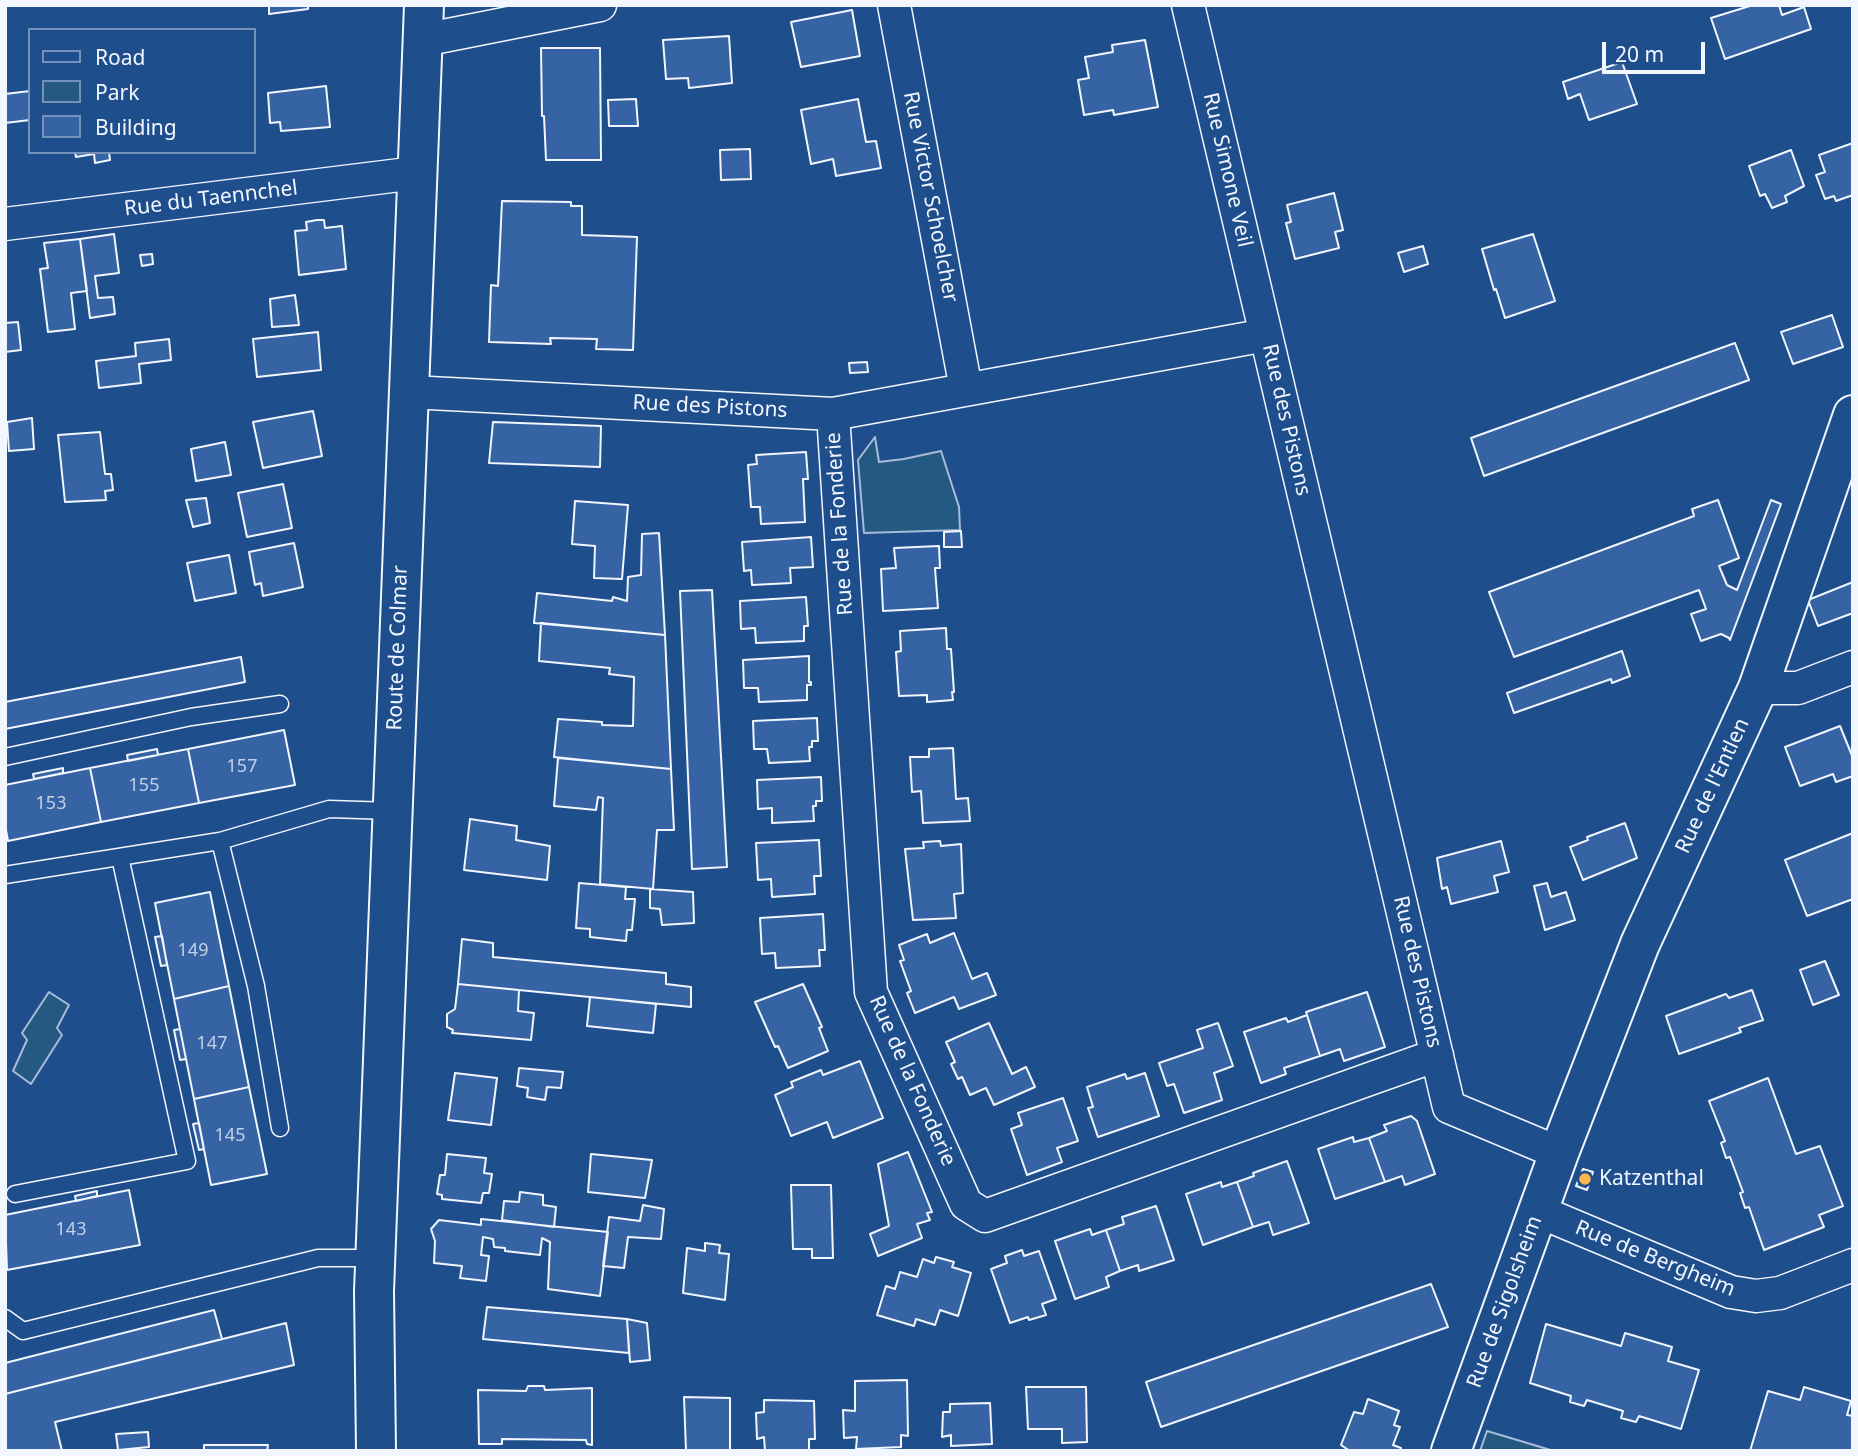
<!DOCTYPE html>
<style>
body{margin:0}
#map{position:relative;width:1858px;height:1456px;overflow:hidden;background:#1f4e8c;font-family:"Noto Sans",sans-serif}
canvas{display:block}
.frame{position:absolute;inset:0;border:7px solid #f2f6ff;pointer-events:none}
.legend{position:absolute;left:28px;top:28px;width:228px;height:126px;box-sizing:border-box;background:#1f4e8c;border:2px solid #7391ba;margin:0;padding:9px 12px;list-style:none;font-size:21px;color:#f2f6ff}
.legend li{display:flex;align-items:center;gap:14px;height:35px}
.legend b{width:35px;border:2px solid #7391ba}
.scale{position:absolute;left:1602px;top:42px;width:103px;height:32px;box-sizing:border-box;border:4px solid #f2f6ff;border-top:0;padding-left:9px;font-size:21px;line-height:24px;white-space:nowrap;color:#f2f6ff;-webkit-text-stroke:5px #1f4e8c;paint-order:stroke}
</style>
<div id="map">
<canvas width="1858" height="1456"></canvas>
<div class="frame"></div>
<ul class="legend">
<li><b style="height:9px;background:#1f4e8c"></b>Road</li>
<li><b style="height:19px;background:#245a82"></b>Park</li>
<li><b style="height:19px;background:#3563a3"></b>Building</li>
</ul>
<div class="scale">20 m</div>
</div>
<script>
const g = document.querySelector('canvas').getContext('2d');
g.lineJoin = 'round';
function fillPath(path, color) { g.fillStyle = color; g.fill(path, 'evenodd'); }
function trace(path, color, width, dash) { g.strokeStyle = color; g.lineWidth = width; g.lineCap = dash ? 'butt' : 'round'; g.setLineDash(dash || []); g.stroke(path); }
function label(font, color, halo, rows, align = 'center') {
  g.font = font + ' "Noto Sans",sans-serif'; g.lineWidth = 5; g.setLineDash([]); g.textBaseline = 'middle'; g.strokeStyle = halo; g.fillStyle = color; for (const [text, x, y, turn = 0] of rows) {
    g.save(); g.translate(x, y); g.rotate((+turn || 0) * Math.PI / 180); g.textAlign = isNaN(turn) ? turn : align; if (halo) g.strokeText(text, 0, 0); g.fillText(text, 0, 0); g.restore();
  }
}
const green = new Path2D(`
 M875 437 879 462 904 459 941 451 959 507 960 530 864 533 858 460Z
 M49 992 69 1005 57 1028 62 1035 31 1084 13 1071 27 1040 22 1033Z
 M1487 1431 1554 1451H1480Z`);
fillPath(green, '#245a82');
trace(green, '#a8bbd7', 2);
const building = new Path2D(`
 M269 5H308V9L269 14Z
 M1753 5H1779L1782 15 1804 7 1811 29 1725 59 1711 18Z
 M852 10 860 56 801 67 791 22Z
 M729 36 732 83 689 88 688 78 666 79 663 40Z
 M1145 40 1158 107 1114 115 1113 110 1084 115 1078 80 1089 78 1085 57 1113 52 1112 45Z
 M541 48H600L601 160H546L544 116H542Z
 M1622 62 1637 104 1589 120 1580 94 1568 99 1563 82Z
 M326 86 330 127 281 131 280 122 270 123 268 93Z
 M30 91V120L5 123V94Z
 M636 99 638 126H609L608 100Z
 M858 99 866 142 876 141 881 168 836 176 833 159 811 164 801 110Z
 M1853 143V195L1836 201 1834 196 1825 199 1816 175 1825 172 1819 155Z
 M750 149 751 179 721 180 720 150Z
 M1791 150 1804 186 1785 196 1787 202 1772 208 1765 194 1760 196 1749 166Z
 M75 152H109L110 160 95 163 94 154 76 157Z
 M1334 193 1343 230 1335 232 1339 248 1295 259 1286 223 1291 222 1287 205Z
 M502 201 571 202V206H582V235L637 237 633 350 596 349 597 339 550 338 551 344 489 342 491 285 498 286Z
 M317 220H324L325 228 342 226 346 269 299 275 295 231 307 230 306 222Z
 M114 234 119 273 95 276 98 298 113 297 115 314 90 318 80 239Z
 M1533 234 1555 301 1505 318 1496 289 1494 290 1482 249Z
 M80 239 87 291 71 293 75 329 48 332 40 269 48 268 44 243Z
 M1423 246 1428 264 1404 272 1398 253Z
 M152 254 153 264 142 266 140 255Z
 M295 295 299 325 272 327 270 299Z
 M1832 315 1843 347 1793 364 1781 332Z
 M18 322 21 350 5 352V323Z
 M318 332 321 370 257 377 253 339Z
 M169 339 171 360 139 364 141 383 99 388 96 361 136 356 135 343Z
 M1735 343 1749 380 1484 476 1471 438Z
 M867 362 868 372 850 373 849 363Z
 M313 411 322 456 263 468 253 422Z
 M32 418 34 449 9 451 7 422Z
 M493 422 601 426 600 467 489 463Z
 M100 432 105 474H111L113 490 105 491 106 500 65 502 58 435Z
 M225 442 231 475 196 481 191 449Z
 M806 452 808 479H803L805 522 761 524 760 507H751L748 465 757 464 756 455Z
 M283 484 292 528 247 537 238 493Z
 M206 498 210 523 193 527 186 500Z
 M1718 500 1739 558 1719 566 1727 585 1737 590 1771 500 1781 504 1730 640 1729 638 1721 634 1701 641 1691 614 1706 609 1699 590 1514 657 1489 592 1694 516 1692 509Z
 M575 501 628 505 622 579 594 578 595 546 572 544Z
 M961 531 962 547H944V532Z
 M659 533 665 635 534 623 537 593 612 601 613 597 627 601 628 577 641 575 642 534Z
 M811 537 813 567 790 568 791 583 752 585 751 570 744 571 742 542Z
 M294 543 303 587 263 596 261 583 255 585 249 552Z
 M939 546 940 568H935L938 608 883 611 881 569 896 568 894 548Z
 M229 555 236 593 195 601 187 563Z
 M1853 582V613L1818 626 1808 600Z
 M712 590 727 867 692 869 680 591Z
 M806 597 808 626H804V641L756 643 755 628 741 629 740 601Z
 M541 623 665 635 671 769 554 757 558 719 602 722V725L633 726 634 677 609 674 610 668 539 661Z
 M946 628 947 649H951L954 692H952L953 700 927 702V695L899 696 896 652 901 651 900 631Z
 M1622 651 1630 676 1612 683 1611 679 1514 713 1507 693Z
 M809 656V682H811V685H807V700L759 702 758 688H744L743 660Z
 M241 657 245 682 5 729V702Z
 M817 718 818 741H812V747H809L810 761 769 763 767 749H754L753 721Z
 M1840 726 1853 758V776L1836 782 1833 774 1800 786 1785 747Z
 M284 730 295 785 199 803 188 749Z
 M953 748 956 799 968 798 970 821 923 823 921 791 912 792 910 757H929V749Z
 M157 749 158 755 128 761 127 755Z
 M188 749 199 803 101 822 90 768Z
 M558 758 671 769 674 830H657L653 889 600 884 603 798 598 797 596 810 554 806Z
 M63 768V773L34 779 33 774Z
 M90 768 101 822 8 841 5 825V785Z
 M821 777 822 801H816V806H813L814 821 772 823V808L758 809 757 780Z
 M470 819 517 826 516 840 550 846 547 880 464 870Z
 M1625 823 1637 858 1583 880 1570 847 1588 840 1587 837Z
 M1853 833V899L1807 916 1785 860Z
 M819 840 821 876H814L815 894 772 897 771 879 758 880 756 843Z
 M940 841 941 846 961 844 963 893 954 894 956 918 913 920 905 849 924 848 923 842Z
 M1501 841 1509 872 1494 876 1498 892 1451 904 1447 887 1442 889 1437 858Z
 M579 883 626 887 625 899H635L632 930H627L626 941 590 937V929L576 928Z
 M1547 883 1551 897 1566 892 1575 920 1545 930 1534 886Z
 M650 889 693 892 694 923 662 925 660 909 650 908Z
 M210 892 229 986 174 999 155 903Z
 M823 914 825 950H819L820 966 776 968 775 953 762 954 760 918Z
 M954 933 972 979 987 973 996 995 959 1009 954 997 915 1013 907 993 911 991 900 961 904 960 899 945 927 934 930 943Z
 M162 936 167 965 161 966 155 937Z
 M462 939 493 943V957L666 973V984L691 987V1007L458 984Z
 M1825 961 1839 995 1813 1005 1800 970Z
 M458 984 519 990 518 1011 534 1013 531 1040 452 1033 453 1030 447 1027V1014L455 1009Z
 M803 984 822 1027 819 1028 828 1051 788 1068 778 1046 775 1047 755 1002Z
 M229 986 249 1087 194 1099 174 999Z
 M1752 990 1763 1020 1739 1028 1741 1032 1679 1054 1666 1016 1726 994 1729 998Z
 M1367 992 1385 1047 1344 1061 1340 1049 1320 1056 1306 1012Z
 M590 997 656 1004 653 1033 587 1026Z
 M1307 1015 1320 1056 1284 1068 1286 1074 1261 1083 1244 1032 1286 1018 1288 1022Z
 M989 1023 1012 1074 1026 1067 1035 1087 994 1105 986 1088 970 1095 962 1077 958 1079 951 1064 955 1062 946 1042Z
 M1218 1023 1233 1066 1214 1073 1222 1100 1184 1113 1174 1084 1167 1086 1159 1063 1203 1048 1197 1030Z
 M180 1029 186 1059 180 1060 174 1030Z
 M860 1061 883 1118 833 1138 827 1122 791 1136 775 1095 793 1087 791 1082 821 1070 823 1075Z
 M519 1068 563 1072 561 1088 547 1087 545 1100 527 1097 528 1088 517 1086Z
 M455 1073 497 1078 491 1125 448 1120Z
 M1145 1073 1159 1116 1098 1137 1088 1108 1093 1107 1087 1087 1125 1074 1127 1079Z
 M1768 1078 1796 1154 1820 1146 1843 1206 1819 1215 1824 1227 1764 1250 1749 1207 1745 1208 1740 1193 1743 1192 1730 1157 1726 1158 1721 1143 1725 1141 1709 1101Z
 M249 1087 267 1174 211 1185 194 1099Z
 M1063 1098 1078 1141 1057 1148 1062 1162 1027 1175 1011 1129 1022 1125 1018 1113Z
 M1411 1116 1417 1121 1435 1174 1405 1185 1402 1176 1385 1182 1369 1138 1387 1131 1384 1125Z
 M199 1123 204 1149 199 1150 193 1124Z
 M1353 1137 1354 1142 1369 1138 1385 1182 1335 1199 1318 1149Z
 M908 1152 932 1212 927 1213 930 1220 917 1224 922 1238 878 1256 870 1234 889 1226 878 1164Z
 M447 1154 486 1158 484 1173 492 1174 489 1193H483L481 1203 442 1199V1195L437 1194 440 1175H445Z
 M591 1154 652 1160 645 1198 588 1192Z
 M1287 1161 1309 1223 1273 1235 1269 1222 1253 1227 1237 1182 1254 1176 1253 1173Z
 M1583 1169 1593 1172 1587 1190 1576 1186Z
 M1221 1182 1222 1187 1237 1182 1253 1227 1203 1245 1186 1194Z
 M791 1185H831L833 1258H812V1249H793Z
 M129 1190 140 1245 7 1270 5 1215Z
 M97 1191V1196L76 1201 75 1196Z
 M520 1192 543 1195V1205L556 1207 554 1227 502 1220 504 1201 519 1202Z
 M643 1205 664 1209 661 1239 628 1237 624 1268 603 1266 609 1217 640 1221Z
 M1156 1206 1174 1260 1139 1271 1138 1265 1120 1271 1106 1230 1124 1224 1122 1217Z
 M481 1219 608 1232 600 1296 548 1289 550 1242 542 1238 540 1255 505 1251V1248L494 1247 493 1239 483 1237 481 1255 489 1256 486 1281 460 1278 462 1266 434 1263 435 1241 431 1229 439 1220 481 1225Z
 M1090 1229 1092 1235 1106 1230 1120 1271 1106 1277 1109 1287 1075 1299 1055 1241Z
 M705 1243 720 1245 719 1253 729 1254 725 1300 683 1293 687 1248 705 1251Z
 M1022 1250 1024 1256 1039 1251 1056 1299 1042 1304 1046 1315 1029 1320 1028 1317 1010 1323 991 1269 1007 1263 1005 1256Z
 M936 1257 954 1262 952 1267 971 1273 958 1316 940 1310 935 1325 916 1319 914 1326 877 1315 886 1286 895 1289 900 1272 917 1277 923 1259 934 1263Z
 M1431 1284 1448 1327 1161 1427 1146 1382Z
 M487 1307 627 1319 629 1353 483 1339Z
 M214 1310 222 1339 5 1394V1363Z
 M627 1319 647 1323 650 1360 630 1362Z
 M286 1323 294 1365 55 1422 62 1451H5V1394Z
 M1546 1324 1621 1346 1625 1333 1672 1347 1668 1361 1699 1370 1681 1429 1639 1416 1636 1422 1621 1418 1623 1411 1587 1400 1584 1406 1570 1402 1571 1396 1530 1383Z
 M907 1380 908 1436 901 1435V1447L856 1449 857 1437 844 1438 843 1410 855 1411V1381Z
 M528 1386H544L545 1390 592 1388V1445L587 1444 586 1440 502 1439V1444H479L478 1390 526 1391Z
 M1026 1387H1086L1087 1442 1062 1443V1429H1028Z
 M1804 1387 1851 1401 1847 1415 1853 1416V1451H1750L1768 1391 1800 1400Z
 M684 1397 730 1398V1451H686Z
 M1368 1399 1399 1411 1394 1425 1400 1427 1393 1445 1401 1448 1400 1451H1350L1341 1445 1354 1412 1363 1414Z
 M764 1400 814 1401 815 1439H809V1450L765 1451 764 1437 757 1439 756 1413 764 1412Z
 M990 1403 992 1444 951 1446V1435L942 1437 943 1412H950V1404Z
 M148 1432 149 1447 118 1450 116 1434Z
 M204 1445H268L267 1451H204Z`);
fillPath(building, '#3563a3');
trace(building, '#f2f6ff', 2);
const lane = new Path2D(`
 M5 757 191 717 280 704
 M220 841 256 986 280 1128
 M5 875 220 841 329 809 392 811
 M15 1194 187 1161 120 857
 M5 1318 23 1331 318 1258H376`);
const street = new Path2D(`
 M894 5 966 389
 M1188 5 1266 335
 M423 40 600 5
 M5 224 416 173
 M410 392 833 414 1266 335 1449 1107 1559 1153
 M833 414 871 992 966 1204 985 1216 1437 1055
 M1758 688H1798L1853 667
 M1538 1211 1731 1292 1756 1296 1780 1293 1853 1265`);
const secondary = new Path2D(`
 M376 1451 374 1291 424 5
 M1451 1451 1559 1153 1640 944 1758 688 1853 415`);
trace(lane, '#f2f6ff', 19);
trace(street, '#f2f6ff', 35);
trace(secondary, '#f2f6ff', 42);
trace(lane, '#1f4e8c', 16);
trace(street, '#1f4e8c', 32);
trace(secondary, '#1f4e8c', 38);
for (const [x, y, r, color] of [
 [1585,1179,7,"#ffb74d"]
]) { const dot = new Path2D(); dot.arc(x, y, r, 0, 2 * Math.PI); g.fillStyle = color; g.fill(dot); trace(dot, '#1f4e8c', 2.5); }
label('18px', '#c3d1e8', null, [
 ["157",242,767],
 ["155",144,786],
 ["153",51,804],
 ["149",193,951],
 ["147",212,1044],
 ["145",230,1136],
 ["143",71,1230]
]);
label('21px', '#f2f6ff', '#1f4e8c', [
 ["Rue Simone Veil",1227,170,77],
 ["Rue Victor Schoelcher",930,197,79],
 ["Rue du Taennchel",211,199,-7],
 ["Rue des Pistons",710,407,3],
 ["Rue des Pistons",1286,420,77],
 ["Rue de la Fonderie",840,524,-94],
 ["Route de Colmar",398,648,-88],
 ["Rue de l'Entlen",1713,786,-65],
 ["Rue des Pistons",1417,972,77],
 ["Rue de la Fonderie",912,1081,66],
 ["Rue de Bergheim",1655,1259,22],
 ["Rue de Sigolsheim",1505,1302,-70]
]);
label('21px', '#f2f6ff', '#1f4e8c', [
 ["Katzenthal",1599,1179]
], 'left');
</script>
